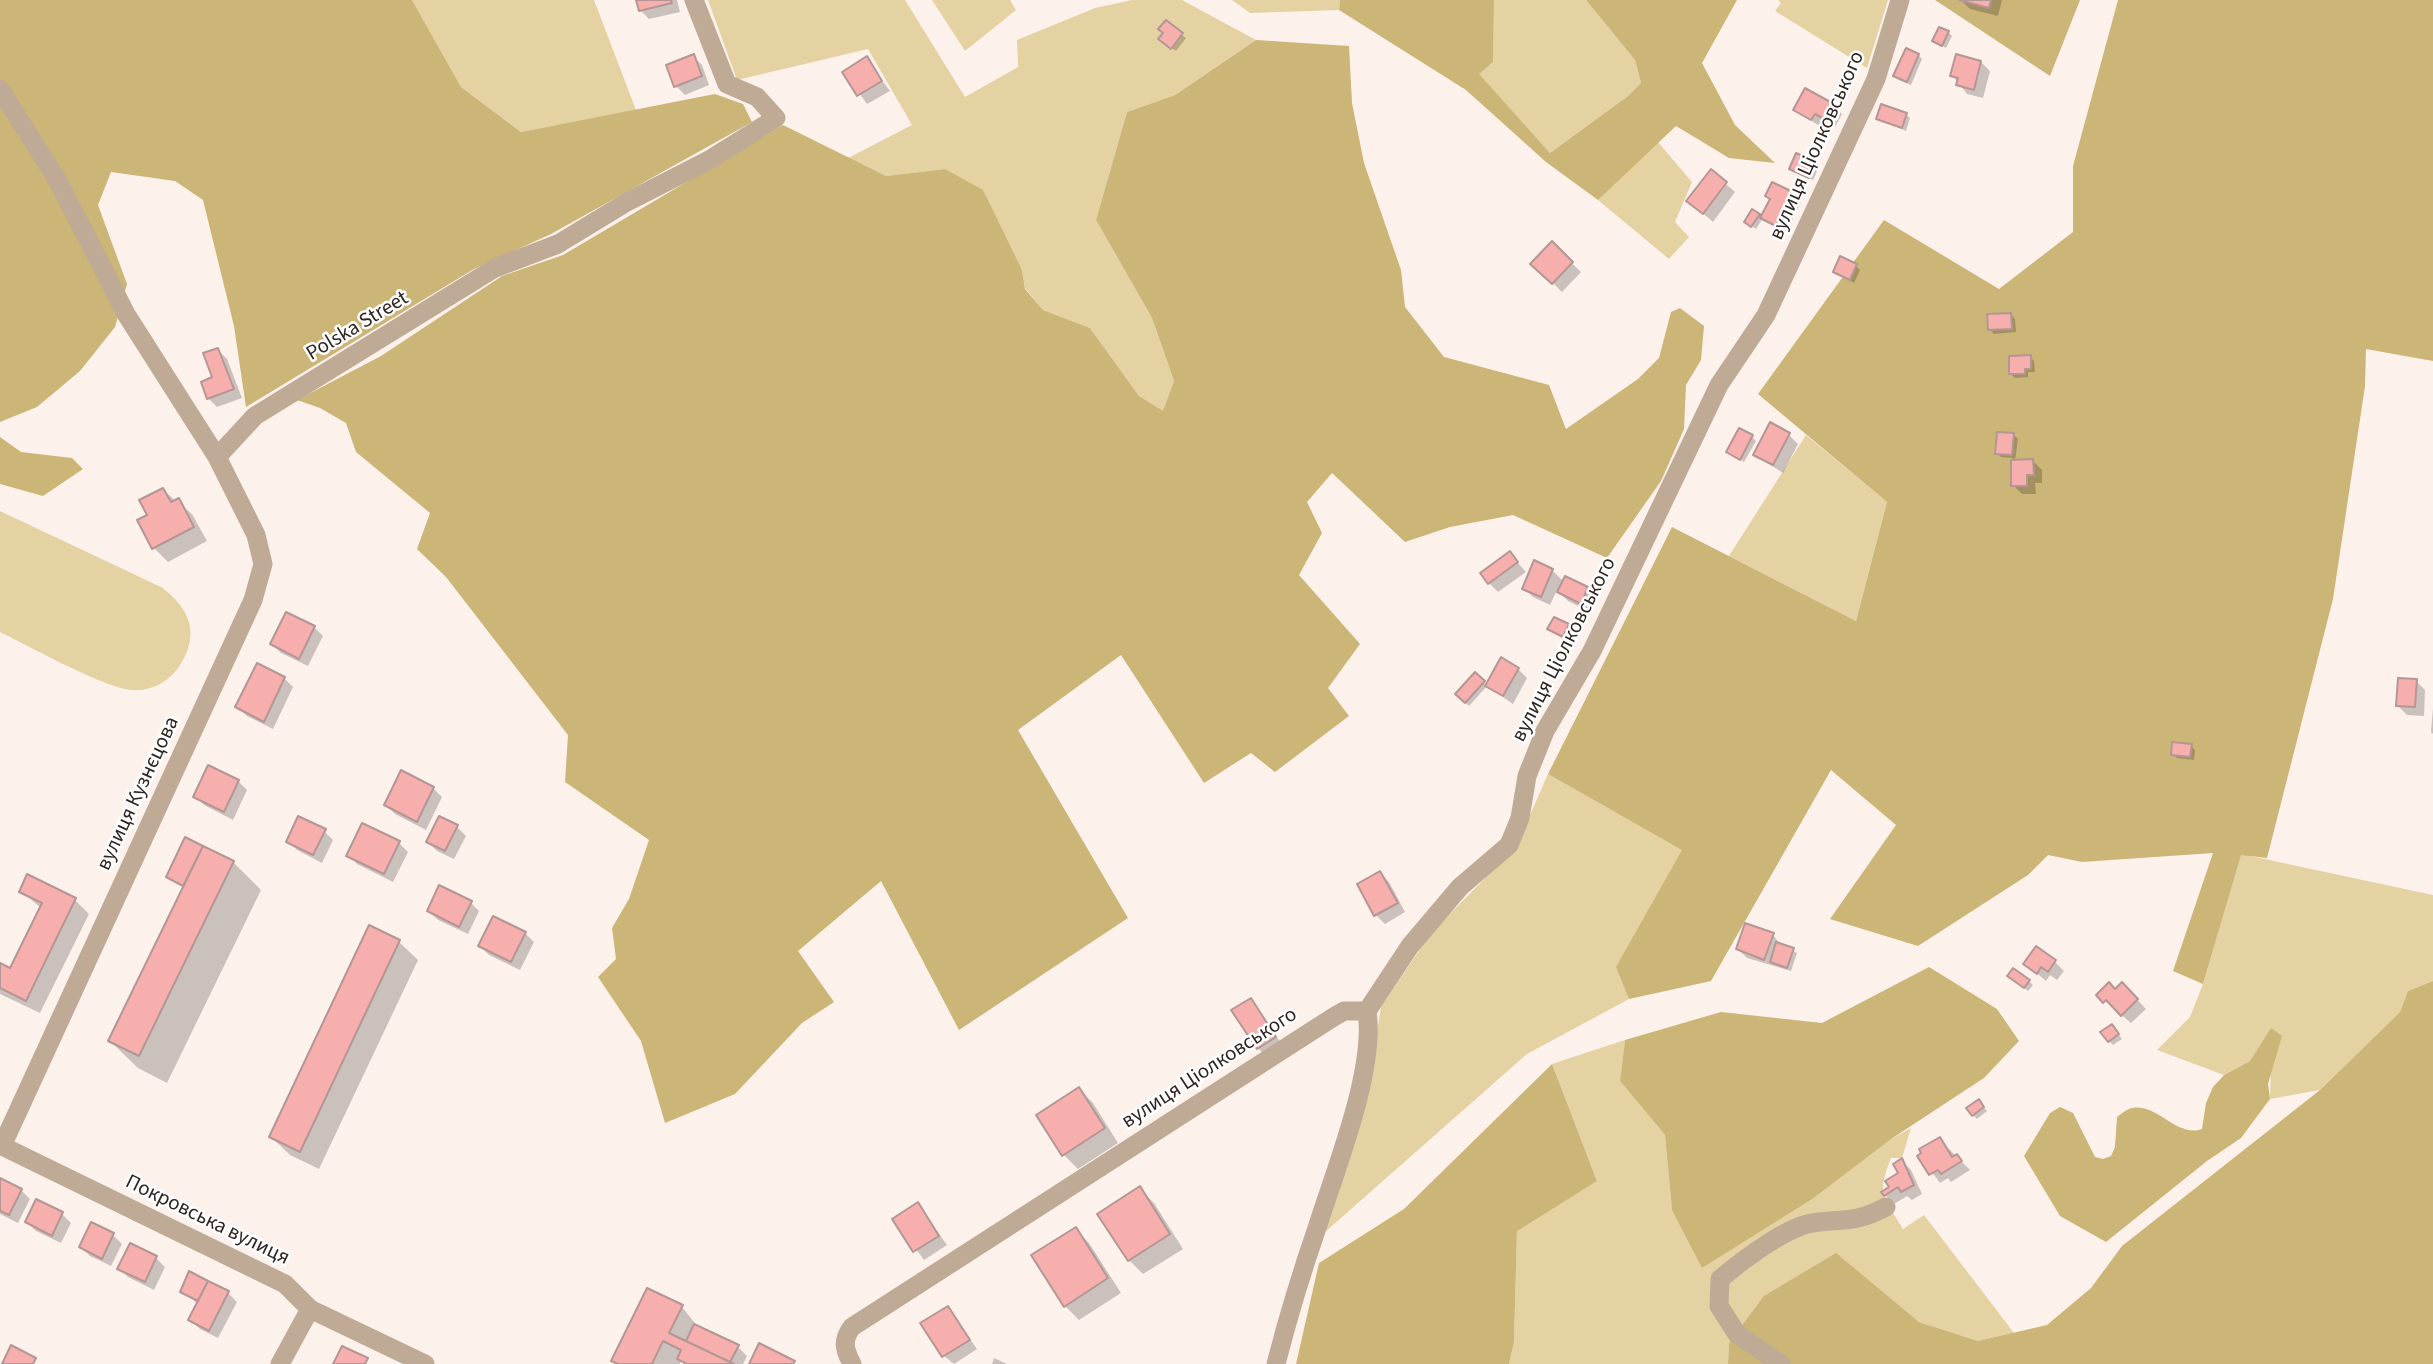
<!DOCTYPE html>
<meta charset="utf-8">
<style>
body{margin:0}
canvas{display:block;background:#fdf1ec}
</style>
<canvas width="2433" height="1364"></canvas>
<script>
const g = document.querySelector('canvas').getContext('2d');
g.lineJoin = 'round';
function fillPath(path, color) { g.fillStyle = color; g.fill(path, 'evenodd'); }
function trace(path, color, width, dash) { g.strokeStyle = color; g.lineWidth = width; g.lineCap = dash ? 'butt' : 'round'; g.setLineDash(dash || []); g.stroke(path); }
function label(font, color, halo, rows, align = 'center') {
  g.font = font + ' "Source Sans 3",sans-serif'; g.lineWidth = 5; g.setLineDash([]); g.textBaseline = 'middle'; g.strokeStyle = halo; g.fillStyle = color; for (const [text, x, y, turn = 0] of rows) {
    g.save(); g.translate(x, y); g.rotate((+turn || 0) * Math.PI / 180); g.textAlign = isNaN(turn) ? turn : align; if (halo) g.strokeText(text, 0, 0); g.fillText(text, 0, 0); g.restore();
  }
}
fillPath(new Path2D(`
 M412 0H594L636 110 521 132 461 87Z
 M708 0H905L965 97 1018 67 1017 40 1095 8 1132 0H1182L1256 40 1175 95 1127 112 1096 220 1152 318 1174 381 1163 412 1139 396 1090 328 1043 310 1025 288 1022 270 945 169 886 176 848 158 912 125 868 49 737 80Z
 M932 0H1010L1016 10 965 51Z
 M1232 0H1340L1339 10 1250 13Z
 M1494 0H1586L1635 60 1641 83 1628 96 1550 153 1478 74 1493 62Z
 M1778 0H1888L1867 68 1775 11 1781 3Z
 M1657 141 1692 182 1675 222 1689 237 1669 259 1598 200Z
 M1806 435 1887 502 1856 621 1729 556Z
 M0 511 161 587C179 600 196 620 189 645 182 671 161 692 132 690 104 688 29 646 0 632Z
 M1548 774 1683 850 1617 967 1629 999 1527 1054 1325 1232 1366 1099 1381 1007 1431 933 1516 847Z
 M2241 854 2433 895V981L2408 991 2400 1012 2320 1090 2270 1099 2272 1028 2250 1061 2224 1075 2157 1050 2190 1017 2203 984Z
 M1625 1040 1620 1081 1665 1135 1672 1210 1891 1139 1911 1128 1902 1158H1891C1876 1195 1884 1197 1903 1229L1924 1215 2014 1333 1978 1341 1919 1322 1835 1254 1729 1343 1728 1364H1509L1514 1342 1517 1230 1597 1181 1552 1064Z`), '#e4d2a2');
fillPath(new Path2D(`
 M0 0H412L461 87 521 132 715 94 743 104 752 122 551 234 474 269 246 407 234 326 203 200 175 181 111 172 98 205 127 284 115 327 80 371 37 407 0 422Z
 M1340 0H1494L1493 62 1479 74 1550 153 1628 96 1641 83 1635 60 1586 0H1737L1702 63 1735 125 1775 163 1729 158 1676 126 1598 200 1546 162 1466 90 1339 10Z
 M1935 0H2080L2050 76Z
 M2118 0H2433V361L2366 349 2365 386 2333 599 2267 858 2241 855 2203 984 2173 971 2213 853 2082 862 2048 855 2028 875 1918 946 1830 919 1896 825 1831 770 1711 981 1629 999 1616 967 1682 850 1548 774 1672 527 1856 621 1887 502 1758 394 1884 220 1999 289 2073 232V166Z
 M1256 40 1349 46 1352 103 1364 163 1401 270 1405 307 1444 357 1549 385 1566 429 1638 379 1659 358 1671 312 1680 308 1704 326 1701 360 1686 385 1684 429 1661 481 1607 558 1513 515 1450 527 1405 542 1332 473 1307 502 1322 533 1299 575 1360 644 1328 688 1349 716 1275 772 1251 753 1204 783 1121 655 1018 730 1128 918 959 1030 881 881 798 951 834 1002 802 1023 735 1094 665 1123 641 1041 598 977 616 959 612 928 629 899 649 840 565 782 568 735 446 577 417 549 430 513 356 452 346 423 320 408 297 400 381 356 502 276 563 255 783 125 886 176 945 169 983 190 1022 270 1025 289 1043 310 1090 328 1139 396 1163 411 1174 381 1152 318 1096 220 1127 112 1175 95Z
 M0 437 21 452 72 458 83 469 43 496 0 484Z
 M1929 967 1997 1009 2019 1041 1984 1078 1891 1139 1812 1199 1702 1268 1672 1210 1665 1135 1620 1081 1625 1040 1721 1012 1822 1023Z
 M2433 981V1364H1728L1729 1343 1764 1296 1836 1253 1919 1322 1978 1341 2047 1325 2091 1288 2122 1246 2320 1090 2400 1012 2408 991Z
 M2271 1028 2282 1036 2268 1084 2270 1099 2241 1138 2207 1161 2106 1242 2060 1216 2024 1156 2050 1113 2060 1107 2073 1113 2095 1157 2103 1159 2111 1156 2115 1147 2117 1117C2121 1114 2127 1109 2132 1108 2157 1103 2177 1138 2202 1129L2206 1103 2213 1087 2224 1075 2250 1061Z
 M1552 1064 1597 1181 1517 1231 1514 1342 1509 1364H1296L1319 1263 1404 1209Z`), '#cbb577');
fillPath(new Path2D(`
 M638 0H677L680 12 649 19 640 10Z
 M1961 0H2002L1998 16 1970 9Z
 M1948 32 1952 36 1946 48 1934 41Z
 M1165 33 1182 35 1186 38 1176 51 1164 43Z
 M1918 55 1922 59 1911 85 1899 80 1895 76Z
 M693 56 702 65 709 85 685 95 676 86Z
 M866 59 890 91 867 104 844 72Z
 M1981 62 1990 71 1983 98 1967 94 1952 75Z
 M1833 105 1842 114 1835 127 1824 121 1821 127 1795 110Z
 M1906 114 1910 118 1906 131 1878 118Z
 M1815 163 1819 167 1813 180 1791 169Z
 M1711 171 1735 192 1713 222 1698 209Z
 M1792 193 1801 202 1785 234 1763 218 1756 229 1750 225 1759 215 1762 219 1771 200 1767 196ZM1771 221 1785 228 1783 231 1771 225Z
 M1552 244 1581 272 1562 292 1533 264Z
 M1856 266 1860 270 1854 283 1835 272Z
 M2011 315 2015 319 2016 332 1994 334 1990 330Z
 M218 350 227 359 242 398 217 407 208 398Z
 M2030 357 2034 361 2035 372H2028V377L2015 378 2011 374Z
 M1789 435 1798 444 1783 473 1755 455Z
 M2014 435 2018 439 2015 461H2033L2042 470V483H2035L2036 494H2022L2013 485V458L2001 457 1997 453Z
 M1752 437 1756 441 1744 462 1728 452Z
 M163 490 192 514 207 541 168 562 154 548 149 515Z
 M1510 554 1526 572 1498 592 1489 583Z
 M1552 570 1564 582 1566 578 1587 589 1596 598 1590 612 1568 601 1557 590 1550 605 1533 597 1524 588Z
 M1568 626 1572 630 1567 640 1550 629Z
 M314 627 323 636 308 666 281 653 272 644Z
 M1518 669 1527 678 1513 704 1487 686 1469 706 1457 694 1475 674 1487 686Z
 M284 678 293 687 273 729 247 716 237 707Z
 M2416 681 2425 690 2424 716 2407 715 2398 706Z
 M2433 708V734L2431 732Z
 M2191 746 2195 750 2194 760 2177 758 2173 754Z
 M238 781 247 790 233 820 204 805 195 796Z
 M433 788 442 797 426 830 395 814 386 805Z
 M457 827 466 836 454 859 437 851 428 842Z
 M324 831 333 840 322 863 297 850 288 841Z
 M186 839 233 862 261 890 167 1083 138 1068 110 1041 185 887 168 877Z
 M399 843 408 852 393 882 357 864 348 855Z
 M1380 873 1389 882 1405 912 1385 924 1376 915Z
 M21 891 75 900 89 914 40 1013 0 994V965L11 971 41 908Z
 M470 902 479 911 468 934 438 920 429 911Z
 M370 928 399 942 418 960 319 1169 290 1155 271 1137Z
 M525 933 534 942 520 970 489 955 480 946Z
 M1773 935 1781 945 1797 953 1791 971 1747 958 1738 949Z
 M2055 962 2064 971 2057 980 2050 975 2046 981 2026 964Z
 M2014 980 2029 981 2033 985 2028 991Z
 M2115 991 2131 993 2146 1009 2131 1023 2098 995Z
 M1250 1000 1284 1047 1267 1057 1258 1048Z
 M2116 1030 2122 1039 2113 1045 2109 1041Z
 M1079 1089 1093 1103 1118 1143 1078 1169 1064 1155Z
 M1982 1105 1987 1111 1977 1119 1973 1115Z
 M1939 1139 1970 1170 1951 1182 1948 1178 1940 1183 1920 1156Z
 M1902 1161 1911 1170 1922 1194 1912 1200 1907 1196 1894 1204 1885 1195 1900 1173Z
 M0 1180 21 1190 30 1199 18 1223 0 1214Z
 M1140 1189 1154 1203 1183 1249 1143 1274 1129 1260Z
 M918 1204 947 1245 924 1260 894 1219Z
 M62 1214 71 1223 61 1243 36 1231 27 1222Z
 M1075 1229 1089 1243 1121 1293 1079 1320 1065 1306Z
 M113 1235 122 1244 111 1266 90 1256 81 1247Z
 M130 1245 156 1258 165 1267 154 1290 128 1277 119 1268Z
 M182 1291 228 1293 237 1302 218 1338 200 1329 191 1320 198 1304Z
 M682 1307 699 1328 738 1347 747 1356 743 1364H684L681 1361 680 1364H617L613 1360Z
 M948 1308 977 1349 954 1364 944 1356 923 1324Z
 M994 1358 1007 1364H992Z`), '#0003');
const building = new Path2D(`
 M636 0H671L672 3 639 11Z
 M1959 0H1991L1989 8Z
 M1166 20 1183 33 1171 49 1158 39 1163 33 1158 29Z
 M1939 27 1949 31 1942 46 1932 41Z
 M1906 48 1919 54 1907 82 1893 76Z
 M694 54 702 76 674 87 666 65Z
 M1956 54 1981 61 1974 90 1956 85 1958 78 1950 76Z
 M867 56 882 81 857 96 842 72Z
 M1805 88 1834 104 1826 120 1815 114 1811 120 1793 110Z
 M1881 104 1907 113 1902 128 1876 119Z
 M1796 153 1816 161 1809 178 1789 169Z
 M1711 169 1727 182 1703 214 1686 201Z
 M1772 182 1793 192 1776 226 1760 218 1770 199 1765 196Z
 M1752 209 1760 214 1751 227 1744 222Z
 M1552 241 1573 262 1552 284 1530 264Z
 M1840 256 1857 264 1850 280 1833 272Z
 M2011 313 2012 329 1988 330 1987 314Z
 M218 348 234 389 207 399 201 382 212 377 203 353Z
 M2031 355V369H2025V374H2009V356Z
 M1770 422 1790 433 1773 465 1753 455Z
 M1739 428 1753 435 1740 460 1726 452Z
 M1997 432 2014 433 2012 455 1995 454Z
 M2033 459 2034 475H2027V486H2011V460Z
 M163 488 171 502 179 498 194 527 152 549 137 520 147 515 139 500Z
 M1510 551 1518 562 1488 584 1480 573Z
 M1534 560 1553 569 1541 597 1522 589Z
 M1565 576 1588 587 1581 604 1557 592Z
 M286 612 315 626 299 659 270 644Z
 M1554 617 1569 624 1563 637 1547 629Z
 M1501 657 1519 668 1503 696 1485 686Z
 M257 663 285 677 264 722 235 707Z
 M1475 672 1485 681 1465 703 1455 694Z
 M2398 678 2417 679 2415 707 2396 706Z
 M2172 742 2192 744 2190 757 2171 755Z
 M208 765 239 780 224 812 193 797Z
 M401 770 434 787 417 822 384 805Z
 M298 816 326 829 313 855 286 842Z
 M439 816 458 825 445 851 426 842Z
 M362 823 400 841 384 874 346 856Z
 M185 837 203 846 183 886 166 877Z
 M203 846 234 861 139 1056 108 1041Z
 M1380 871 1398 903 1374 916 1357 884Z
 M27 874 76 898 26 1001 0 988V963L10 968 42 903 19 892Z
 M439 885 472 901 459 927 427 911Z
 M493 916 526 932 511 962 478 946Z
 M1745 923 1774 933 1764 960 1736 949Z
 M369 925 400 940 300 1152 269 1137Z
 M1776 942 1794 948 1787 968 1770 962Z
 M2036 946 2056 960 2048 972 2041 967 2037 974 2023 964Z
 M2013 968 2030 980 2024 988 2007 976Z
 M2109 982 2115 989 2122 982 2138 999 2121 1016 2106 1000 2103 1003 2096 995Z
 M1251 998 1276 1037 1257 1049 1231 1010Z
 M2112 1024 2119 1034 2108 1042 2100 1032Z
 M1079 1087 1105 1128 1062 1156 1036 1115Z
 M1979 1099 1984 1107 1972 1116 1966 1108Z
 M1940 1137 1952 1157 1957 1154 1962 1161 1941 1174 1938 1170 1929 1175 1917 1156 1921 1153 1919 1149Z
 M1902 1158 1914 1185 1901 1192 1898 1187 1884 1196 1881 1192 1889 1187 1885 1181 1898 1173 1893 1164Z
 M0 1178 22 1189 9 1215 0 1211Z
 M1140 1186 1170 1234 1128 1261 1097 1214Z
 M36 1199 63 1212 52 1236 25 1222Z
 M918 1202 939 1236 913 1252 892 1219Z
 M91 1222 114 1233 102 1259 79 1247Z
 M1076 1227 1108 1278 1064 1307 1031 1255Z
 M130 1243 157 1256 145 1282 117 1269Z
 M189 1271 208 1281 198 1301 180 1292Z
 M208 1281 229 1291 209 1331 188 1320Z
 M647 1288 683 1305 669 1333 734 1364H687L677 1359 681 1350 663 1341 652 1364H618L611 1361Z
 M948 1306 970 1340 942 1357 920 1323Z
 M694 1324 739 1345 730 1362 686 1341Z
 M759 1343 795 1361 793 1364H749Z
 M11 1345 36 1358 33 1364H2Z
 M342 1346 368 1358 365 1364H333Z`);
fillPath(building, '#f6afac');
trace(building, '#b49694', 2);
trace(new Path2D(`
 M0 89 58 181 126 314 217 457 256 535 263 564 253 600 2 1146
 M217 457 255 416 495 268 558 244 627 202 709 160 776 118 757 97 727 84 694 0
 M0 1145 285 1284 310 1309 425 1364
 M280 1364 310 1309
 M852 1364C844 1349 842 1340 852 1327L1332 1018 1344 1011H1367L1410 946 1460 887 1509 845 1520 818 1527 776 1545 731 1592 651 1719 385 1766 315 1876 79 1900 0
 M1276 1364C1288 1317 1302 1271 1318 1225 1336 1168 1376 1069 1367 1011
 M1781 1364 1737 1334 1719 1306 1720 1279C1740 1262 1786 1227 1812 1223 1846 1218 1853 1224 1886 1207`), '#bfaa95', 19);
label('21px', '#302520', '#fff', [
 ["вулиця Ціолковського",1818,146,-66],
 ["Polska Street",358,327,-31],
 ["вулиця Ціолковського",1565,650,-63],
 ["вулиця Кузнєцова",139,794,-65],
 ["вулиця Ціолковського",1210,1069,-33],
 ["Покровська вулиця",207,1221,26]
]);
</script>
